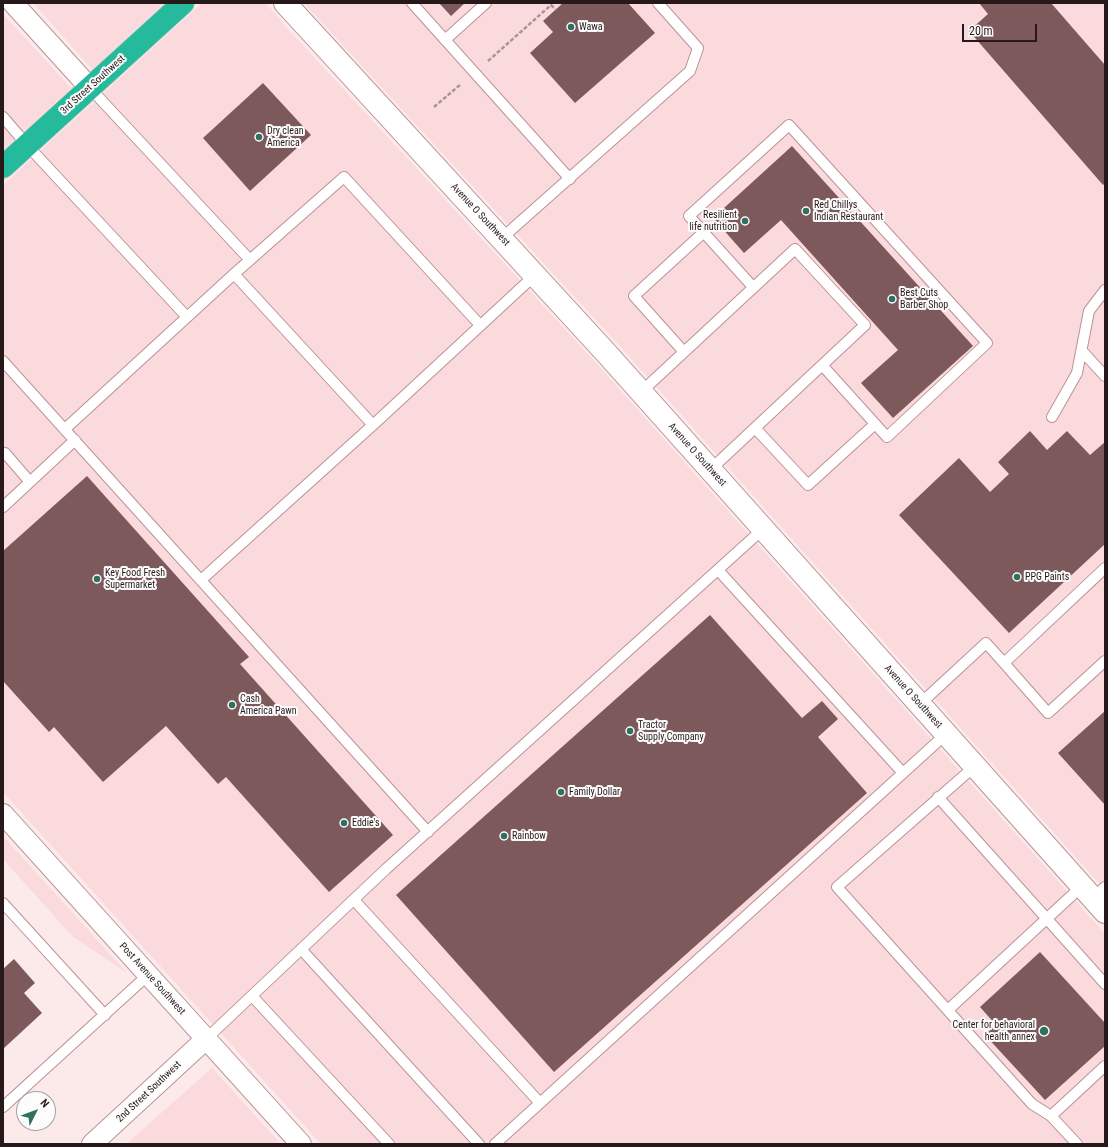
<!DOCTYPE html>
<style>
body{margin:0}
#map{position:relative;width:1108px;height:1147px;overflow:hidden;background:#fceaea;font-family:"Roboto Condensed",sans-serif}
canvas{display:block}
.frame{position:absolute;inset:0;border:4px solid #271819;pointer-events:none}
.north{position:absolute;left:16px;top:1091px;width:40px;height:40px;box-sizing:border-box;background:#fcfcfc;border:1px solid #a7a1a1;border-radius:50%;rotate:48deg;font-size:11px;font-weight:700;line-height:16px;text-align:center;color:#271819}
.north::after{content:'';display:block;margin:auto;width:14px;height:18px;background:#2f705f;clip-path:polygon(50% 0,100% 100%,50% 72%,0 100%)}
.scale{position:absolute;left:962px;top:24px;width:75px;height:18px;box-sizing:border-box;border:2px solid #271819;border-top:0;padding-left:5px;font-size:12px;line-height:14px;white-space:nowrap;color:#271819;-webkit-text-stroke:3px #fcfcfc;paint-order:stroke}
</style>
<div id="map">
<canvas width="1108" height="1147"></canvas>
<div class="frame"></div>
<div class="north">N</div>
<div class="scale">20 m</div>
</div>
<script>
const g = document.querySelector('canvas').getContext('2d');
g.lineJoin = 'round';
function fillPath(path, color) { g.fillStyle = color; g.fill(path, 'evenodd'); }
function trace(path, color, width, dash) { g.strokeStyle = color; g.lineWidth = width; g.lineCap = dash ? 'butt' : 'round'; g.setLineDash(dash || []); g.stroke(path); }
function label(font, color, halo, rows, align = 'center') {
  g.font = font + ' "Roboto Condensed",sans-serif'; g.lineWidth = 4; g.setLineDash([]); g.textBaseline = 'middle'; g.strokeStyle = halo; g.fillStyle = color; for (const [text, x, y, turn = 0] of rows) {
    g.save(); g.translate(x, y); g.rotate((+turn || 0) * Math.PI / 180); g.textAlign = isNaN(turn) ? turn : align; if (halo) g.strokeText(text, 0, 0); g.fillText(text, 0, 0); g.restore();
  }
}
fillPath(new Path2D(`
 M33 3H164L92 69Z
 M202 3H266L286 27 597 364 1105 934V1141L1102 1144H321L3 792V185Z
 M304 3H1105V890L619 345Z
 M3 14 71 88 3 150Z
 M3 836 127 973 73 937 3 859Z
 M212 1068 281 1144H126Z`), '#fadadc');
fillPath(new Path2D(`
 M439 3H465L451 16Z
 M563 3H628L655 33 575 103 530 53 553 32 543 21Z
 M979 3H1051L1105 65V183L1103 185 969 31 988 14Z
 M263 83 311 135 250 191 203 138Z
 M792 146 973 346 893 418 861 383 898 350 781 220 744 253 713 218Z
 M1030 431 1047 450 1067 431 1090 455 1105 442V544L1009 633 899 515 959 458 990 492 1009 474 998 462Z
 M87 476 249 657 240 664 393 835 329 892 226 777 218 784 166 726 103 782 54 727 49 732 3 681V551Z
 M710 615 802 718 822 701 838 719 818 737 867 793 554 1072 396 895Z
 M1105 711V805L1058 753Z
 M1040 952 1105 1023V1046L1045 1100 985 1035 996 1025 980 1007Z
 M14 959 35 983 24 993 42 1013 3 1049V969Z`), '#7e595c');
const lane = new Path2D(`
 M412 3 570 179
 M445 40 486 3
 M90 88 250 260
 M3 117 27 145 187 317
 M502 238 690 71 698 48 658 3
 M234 274 373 425
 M753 287 689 216 789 125 987 343 887 437 822 365
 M1082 351 1105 376
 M684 352 634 296 704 232
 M3 361 428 832
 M641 392 795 249 865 325 710 470
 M1052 417 1077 373 1089 311 1105 290
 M755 428 808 485 875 424
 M65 429 234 274 344 177 480 325
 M5 453 30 482
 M3 507 75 440
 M718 570 903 773
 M201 580 373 425 535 275
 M1004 663 1048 713 1105 661
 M920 704 986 643 1004 663 1105 568
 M975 766 837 887 1032 1104 1051 1116
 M938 797 1105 984
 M1093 898 1105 887
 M354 900 540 1103
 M3 903 105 1015
 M301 949 479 1144
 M252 996 389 1144
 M948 1010 1082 886
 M206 1039 386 869 763 529
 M3 1107 148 975
 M495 1144 946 734
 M1077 1144 1051 1116 1105 1066`);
const street = new Path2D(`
 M13 3 90 88
 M3 814 301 1144
 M92 1144 206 1039`);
const secondary = new Path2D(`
 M285 3 608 355 1105 912`);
const highway = new Path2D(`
 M3 167 183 3`);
trace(lane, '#bb9295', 12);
trace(street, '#bb9295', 22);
trace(secondary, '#bb9295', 24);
trace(highway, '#cfcccc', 24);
trace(new Path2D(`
 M488 61 551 5 556 10
 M434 107 461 84`), '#a79697', 2.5, [4, 2]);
trace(lane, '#fff', 10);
trace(street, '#fff', 20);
trace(secondary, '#fff', 22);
trace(highway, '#25ba9b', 22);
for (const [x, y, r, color] of [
 [571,27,4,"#2f705f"],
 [259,137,4,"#2f705f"],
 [806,211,4,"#2f705f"],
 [745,221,4,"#2f705f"],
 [892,299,4,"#2f705f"],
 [1017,577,4,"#2f705f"],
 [97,579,4,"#2f705f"],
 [232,705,4,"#2f705f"],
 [630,731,4,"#2f705f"],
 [561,792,4,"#2f705f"],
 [344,823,4,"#2f705f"],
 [504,836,4,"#2f705f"],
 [1044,1031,5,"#2f705f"]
]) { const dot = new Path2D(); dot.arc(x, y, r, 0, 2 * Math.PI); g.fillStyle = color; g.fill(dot); trace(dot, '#fcfcfc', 1.5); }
label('10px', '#271819', '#fcfcfc', [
 ["Wawa",579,27],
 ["Dry clean",267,131],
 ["America",267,143],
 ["Red Chillys",814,205],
 ["Indian Restaurant",814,217],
 ["Resilient",737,215,"right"],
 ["life nutrition",737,227,"right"],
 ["Best Cuts",900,293],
 ["Barber Shop",900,305],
 ["Key Food Fresh",105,573],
 ["Supermarket",105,585],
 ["PPG Paints",1025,577],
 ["Cash",240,699],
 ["America Pawn",240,711],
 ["Tractor",638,725],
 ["Supply Company",638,737],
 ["Family Dollar",569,792],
 ["Eddie's",352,823],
 ["Rainbow",512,836],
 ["Center for behavioral",1035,1025,"right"],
 ["health annex",1035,1037,"right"]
], 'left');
label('10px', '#271819', '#fcfcfc', [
 ["3rd Street Southwest",93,85,-42],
 ["Avenue O Southwest",480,215,47],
 ["Avenue O Southwest",697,455,48],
 ["Avenue O Southwest",913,697,48],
 ["Post Avenue Southwest",152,979,48],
 ["2nd Street Southwest",149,1092,-43]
]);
</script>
